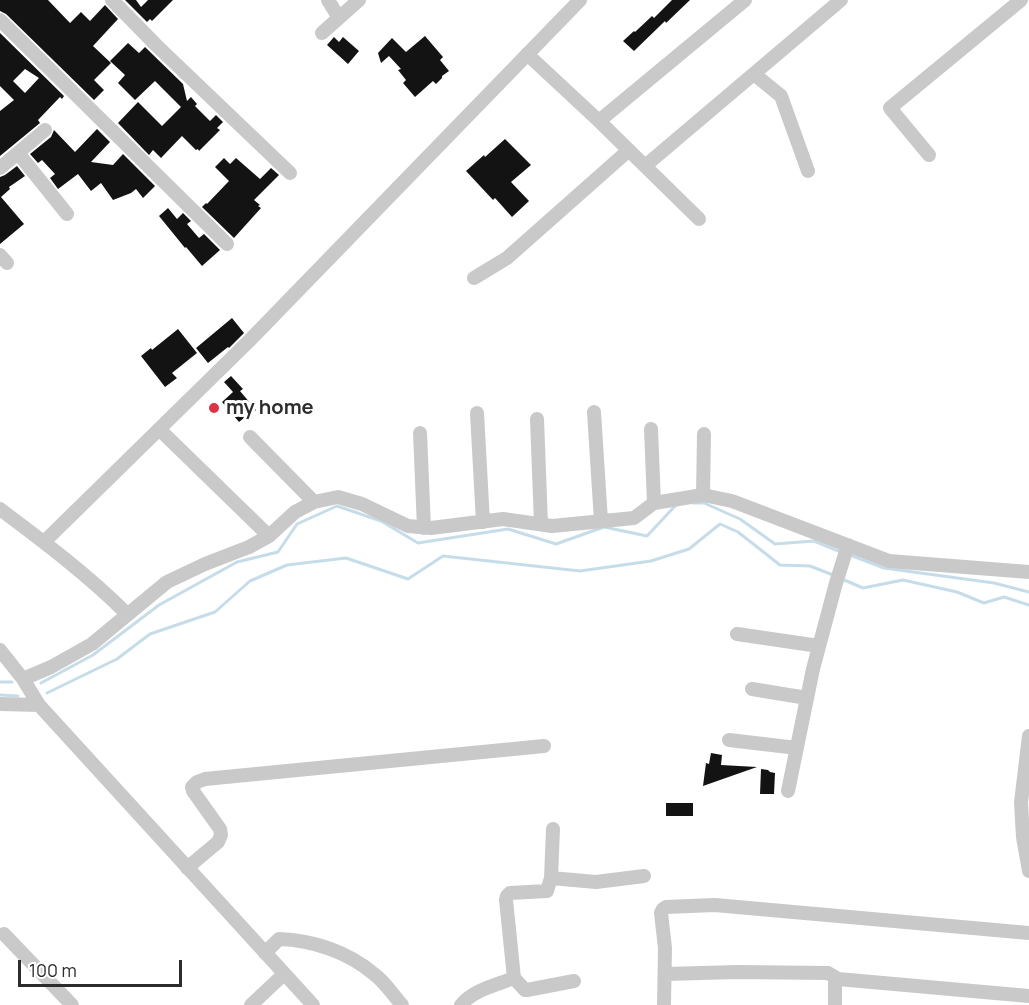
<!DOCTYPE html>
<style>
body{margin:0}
#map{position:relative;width:1029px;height:1005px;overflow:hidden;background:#fff;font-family:Manrope,sans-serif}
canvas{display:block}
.scale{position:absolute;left:18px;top:960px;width:164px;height:27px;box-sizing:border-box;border:3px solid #2c2c2c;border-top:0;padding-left:8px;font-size:18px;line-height:21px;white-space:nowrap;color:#2c2c2c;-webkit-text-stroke:4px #fff;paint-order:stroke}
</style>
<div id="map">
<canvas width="1029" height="1005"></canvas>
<div class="scale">100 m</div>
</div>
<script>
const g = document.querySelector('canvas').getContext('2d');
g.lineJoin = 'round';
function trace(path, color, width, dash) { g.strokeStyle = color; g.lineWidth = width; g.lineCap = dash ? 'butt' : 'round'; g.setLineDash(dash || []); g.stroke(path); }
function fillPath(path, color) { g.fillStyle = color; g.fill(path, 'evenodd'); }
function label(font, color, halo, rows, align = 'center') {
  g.font = font + ' Manrope,sans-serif'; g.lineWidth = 6; g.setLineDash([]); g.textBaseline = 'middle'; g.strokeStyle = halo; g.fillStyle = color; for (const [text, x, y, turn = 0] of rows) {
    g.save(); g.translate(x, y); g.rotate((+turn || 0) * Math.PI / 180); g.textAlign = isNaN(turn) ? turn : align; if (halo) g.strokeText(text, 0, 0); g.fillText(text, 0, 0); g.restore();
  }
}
trace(new Path2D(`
 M693 503H704L740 519 775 544 814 541 841 552
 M850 555 884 568 994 583 1029 592
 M842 579 863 588 903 580 957 592 984 603 1004 597 1029 605
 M0 682H12
 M41 683 93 655 159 605 237 562 278 552 297 524 337 506 381 521 418 543 508 529 556 544 604 527 647 536 676 505
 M47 693 117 659 150 634 215 612 250 581 287 565 346 558 408 579 443 556 580 571 651 561 689 549 720 524 738 532 780 565 810 566 833 575
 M0 695 18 696`), '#c6dde9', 3);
fillPath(new Path2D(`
 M0 0H48L70 23 81 12 90 21 105 5 118 19 93 46 111 63 94 80 104 90 94 100 6 14 0 11Z
 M125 0H136L141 7 148 0H173L152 21 150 19 147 22Z
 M672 0H690L666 23 665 21 634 51 623 41 634 31 635 32 652 16 654 18Z
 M0 33 64 96 62 99 60 97 38 120 40 123 0 156V111L14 100 0 86ZM25 69 39 78 25 93 13 81Z
 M425 36 443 57 440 60 449 71 442 76V78L436 84 433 81 415 97 403 83 406 80 398 70 401 69 389 56 381 63 378 53 392 38 406 52Z
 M334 37 339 42 343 37 359 51 348 64 327 45Z
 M128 43 139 53 145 47 183 84 187 101 191 97 197 104 195 106 210 121 216 115 223 122 217 128 220 130 199 151 198 149 196 150 182 136 161 158 153 150 149 155 118 123 138 102 162 126 181 107 155 81 135 100 118 83 125 75 110 61Z
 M97 129 110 142 91 162 113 165 123 154 155 186 143 198 136 189 131 193 113 200 101 183 91 191 78 174 58 189 50 178 55 174 42 160 38 163 30 154 51 137 54 130 75 152Z
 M505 139 531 165 511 182 529 201 512 217 495 198 493 200 466 171 484 155 485 157Z
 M224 158 230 164 236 158 260 179 271 168 279 175 254 200 260 205 258 206 261 208 234 238 202 207 206 203 207 204 229 181 215 167Z
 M17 166 25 176 9 187 10 189 1 197 24 224 0 244V177L5 175Z
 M168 208 177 219 183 213 191 221 187 224 199 238 204 234 220 250 202 266 186 247 185 248 159 216Z
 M232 318 244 333 229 348 228 347 208 363 196 348Z
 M178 329 197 353 172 373 177 378 165 387 141 356 151 348 152 350Z
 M231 376 243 389 240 391 256 410 245 419 244 418 239 422 222 402 233 392 224 382Z
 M711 753 722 755 721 765 757 767 703 786 706 763 709 764Z
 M761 769 768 770 770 772 775 773 774 794H760Z
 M666 803H693V816H666Z`), '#131313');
trace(new Path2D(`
 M112 0 156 45 290 173
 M328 0 339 18
 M0 20 227 244
 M322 33 359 0
 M527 54 599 121 699 219
 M754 74 781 96 808 171
 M599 121 745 0
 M18 153 67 214
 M929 155 890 108 1021 0
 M645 166 841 0
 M0 168 45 130
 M0 255 7 263
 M474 278 507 258 629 150
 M594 412 601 521
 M477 413 483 522
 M537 419 541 524
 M159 429 269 536
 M651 429 654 503
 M420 433 424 528
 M250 437 314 502
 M703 495 704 434
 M0 509C44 542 88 575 127 614
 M44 542 249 341 580 0
 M737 634 819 646
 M0 650 23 679 39 705 313 1005
 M23 679 51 667 92 644 167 582 205 564 249 547 269 536 295 512 314 502 338 497 362 504 408 526 431 528 503 519 552 526 634 518 654 503 703 495 732 501 889 561 1029 572
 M752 689 807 698
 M0 704 39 705
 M1029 736 1021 802 1023 837 1029 871
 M729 740 797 748
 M788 791 813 669 836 583 848 545
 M553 829 551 878 547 891 510 893 507 896 506 900 514 978 525 990H527L574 981
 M187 868 218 842 221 835 220 829 193 791 192 787 197 782 205 779 544 746
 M551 878 596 882 644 876
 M4 934 72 1005
 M265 953 279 939C313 940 348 952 374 974 385 982 393 995 402 1005
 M665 974 738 972 828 973 838 979 1029 996
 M251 1005 284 974
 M461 1005C473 990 496 985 514 978
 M664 1005 665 948 661 913 663 909 666 907 715 905 1029 933
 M835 1005V983L838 979`), '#c9c9c9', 14);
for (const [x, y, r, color] of [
 [214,408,6,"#de3347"]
]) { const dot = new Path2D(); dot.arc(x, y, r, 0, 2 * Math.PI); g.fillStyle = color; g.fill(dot); trace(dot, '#fff', 2); }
label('bold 20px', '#2c2c2c', '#fff', [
 ["my home",226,408]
], 'left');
</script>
